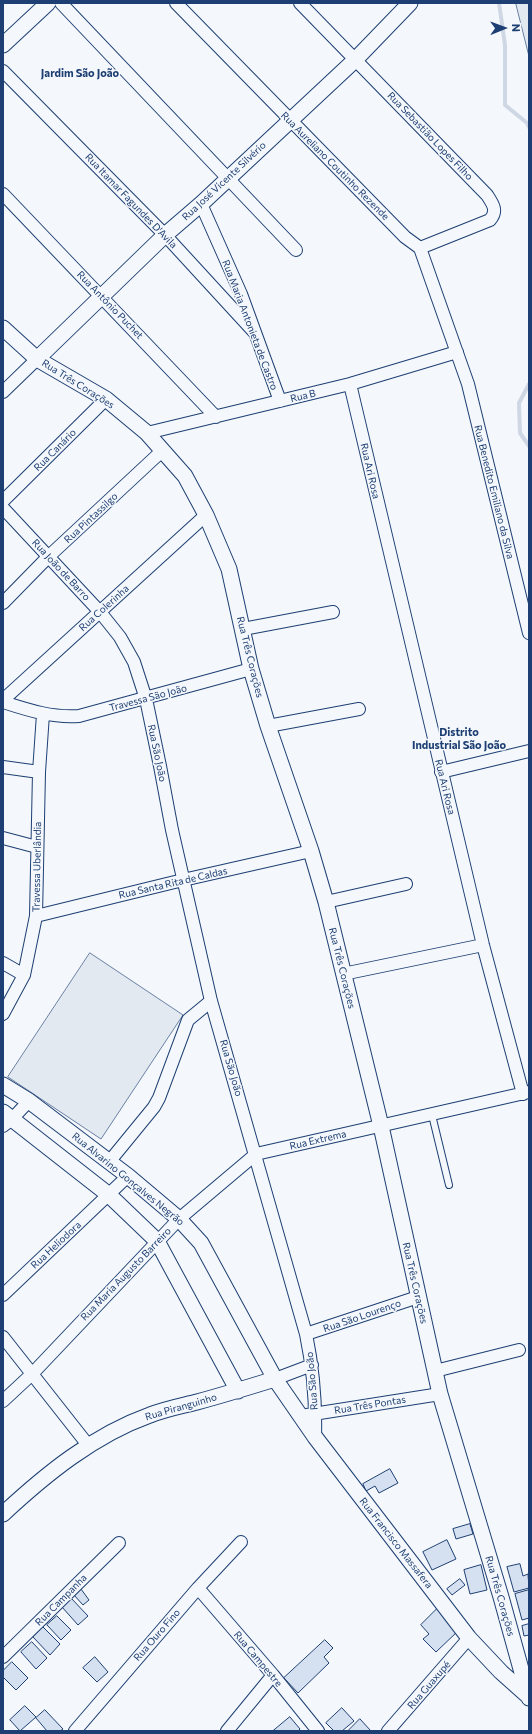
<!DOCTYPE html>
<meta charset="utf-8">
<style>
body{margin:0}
#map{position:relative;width:532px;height:1734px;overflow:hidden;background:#f4f7fb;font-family:Commissioner,sans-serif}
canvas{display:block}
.frame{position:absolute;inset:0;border:4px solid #1d3f73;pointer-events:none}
.north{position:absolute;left:484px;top:8px;width:40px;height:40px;-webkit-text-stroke:3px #f4f7fb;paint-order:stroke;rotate:89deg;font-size:11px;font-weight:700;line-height:16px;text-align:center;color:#1d3f73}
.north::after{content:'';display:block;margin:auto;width:14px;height:18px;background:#1d3f73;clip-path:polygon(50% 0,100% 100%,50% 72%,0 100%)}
</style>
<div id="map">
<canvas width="532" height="1734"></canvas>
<div class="frame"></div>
<div class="north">N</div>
</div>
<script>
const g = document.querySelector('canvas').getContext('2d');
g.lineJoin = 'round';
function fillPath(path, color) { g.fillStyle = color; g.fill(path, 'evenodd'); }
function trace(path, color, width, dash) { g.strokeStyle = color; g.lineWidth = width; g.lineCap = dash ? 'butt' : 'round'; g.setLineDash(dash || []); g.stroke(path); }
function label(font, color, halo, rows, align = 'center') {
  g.font = font + ' Commissioner,sans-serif'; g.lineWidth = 3; g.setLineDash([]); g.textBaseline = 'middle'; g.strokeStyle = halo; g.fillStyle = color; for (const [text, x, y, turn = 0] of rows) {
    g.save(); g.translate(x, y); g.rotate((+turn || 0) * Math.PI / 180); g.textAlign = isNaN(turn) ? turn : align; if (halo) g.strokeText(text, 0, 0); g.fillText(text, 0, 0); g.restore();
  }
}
const green = new Path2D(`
 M516 3H529V56Z
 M90 953 183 1015 101 1139 8 1077Z`);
fillPath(green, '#e3e9f0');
trace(green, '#687fa3', 1);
trace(new Path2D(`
 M499 3 505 45V105L527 123 529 127
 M529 384 519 403 520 433 529 446`), '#cfd7e4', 4);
const building = new Path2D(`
 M390 1469 398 1483 379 1493 375 1486 366 1491 363 1484Z
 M470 1524 473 1534 456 1539 453 1529Z
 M447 1540 456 1559 432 1570 423 1552Z
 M520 1564 523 1576 528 1574 529 1588 514 1592 507 1567Z
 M481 1565 487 1590 470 1594 464 1570Z
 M460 1579 465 1585 452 1595 447 1589Z
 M81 1589 89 1600 83 1605 74 1595Z
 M529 1590V1618L522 1620 515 1594Z
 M71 1598 88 1616 78 1625 62 1607Z
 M437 1609 458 1631 436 1652 423 1639 429 1634 421 1625Z
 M57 1616 71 1630 61 1640 47 1625Z
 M529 1624V1635L524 1636 522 1626Z
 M43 1627 60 1644 50 1655 33 1637Z
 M325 1640 333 1648 324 1657 329 1663 298 1693 284 1678Z
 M32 1642 47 1658 36 1669 21 1652Z
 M95 1657 108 1672 97 1682 83 1668Z
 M12 1662 28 1678 16 1690 3 1677V1671Z
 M25 1706 36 1717 20 1731 10 1720Z
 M342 1708 354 1721 342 1731H334L326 1723Z
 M45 1710 63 1729 60 1731H47L36 1718Z
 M290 1717 300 1729 298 1731H273Z
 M360 1719 371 1731H348Z`);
fillPath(building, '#d5e0f0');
trace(building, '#1d3f73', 1);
const service = new Path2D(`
 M432 1115 449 1185`);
const minor = new Path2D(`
 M61 3 296 250
 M176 3 405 237 420 248 468 384 529 633
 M300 3 487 195C493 204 498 211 490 220L420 248
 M3 71 165 235 255 333
 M3 194 216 417
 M201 204 241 294 280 401
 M350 384 483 945 523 1094
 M3 392 37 359
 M147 433 350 384 457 352
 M3 501 106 399
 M3 508 100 612 120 637 134 662 146 699 160 766 172 830 211 1001 306 1334C313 1368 316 1402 315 1437
 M3 603 48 557 163 450
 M243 629 333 612
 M3 700 206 515
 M3 702C28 710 52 718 79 716L251 669
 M268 726 359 709
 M3 767 39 772
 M441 772 529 751
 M3 838 37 847
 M326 902 406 884
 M36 916 183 880 311 851
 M3 963 24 975
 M343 974 483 945
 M3 1014 24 975 36 916 39 772 43 714
 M3 1126 12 1119 29 1101
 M109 1162 154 1107 159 1098 188 1020 211 1001
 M3 1295 128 1176
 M306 1334 418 1297
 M3 1337 88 1445
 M435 1371 519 1350
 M275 1379 312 1365
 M3 1401 32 1374 179 1219 256 1154 529 1092
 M307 1415 440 1394
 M198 1588 273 1675 318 1731
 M3 1657 119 1543
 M75 1731 198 1588 241 1542
 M227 1731 273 1675
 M388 1731 469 1638`);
const tertiary = new Path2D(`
 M3 45 48 3
 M3 328 37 359 106 399 147 433 185 476 206 515 229 569 251 669 268 726 311 851 326 902 381 1126 440 1394 501 1597 529 1698
 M37 359 165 235 201 204 355 60 410 3
 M3 1085 29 1101 128 1176 179 1219 201 1243 275 1379 315 1437 469 1638 501 1672 529 1697
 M3 1112 109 1195 157 1241 238 1391
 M3 1514C46 1474 94 1435 150 1415 165 1409 181 1406 197 1402 223 1395 249 1387 275 1379`);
trace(service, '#1d3f73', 8);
trace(minor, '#1d3f73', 14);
trace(tertiary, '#1d3f73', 17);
trace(service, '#f4f7fb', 6);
trace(minor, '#f4f7fb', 12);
trace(tertiary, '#f4f7fb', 15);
label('10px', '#1d3f73', '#f4f7fb', [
 ["Rua Sebastião Lopes Filho",430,136,46],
 ["Rua Aureliano Coutinho Rezende",335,166,45],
 ["Rua José Vicente Silvério",224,181,-43],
 ["Rua Itamar Fagundes D'Avila",131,201,46],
 ["Rua Antônio Puchet",110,305,46],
 ["Rua Maria Antonieta de Castro",250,325,69],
 ["Rua Três Corações",78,384,32],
 ["Rua B",303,396,-14],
 ["Rua Canário",55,450,-45],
 ["Rua Ari Rosa",370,471,77],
 ["Rua Benedito Emiliano da Silva",494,492,76],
 ["Rua Pintassilgo",91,518,-43],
 ["Rua João de Barro",61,570,47],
 ["Rua Colerinha",104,608,-42],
 ["Rua Três Corações",250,657,76],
 ["Travessa São João",148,698,-15],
 ["Rua São João",157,753,78],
 ["Rua Ari Rosa",445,787,76],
 ["Travessa Uberlândia",37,867,-89],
 ["Rua Santa Rita de Caldas",173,883,-13],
 ["Rua Três Corações",342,968,76],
 ["Rua São João",231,1068,74],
 ["Rua Extrema",318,1140,-13],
 ["Rua Alvarino Gonçalves Negrão",128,1179,39],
 ["Rua Heliodora",56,1245,-43],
 ["Rua Maria Augusto Barreiro",126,1274,-46],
 ["Rua Três Corações",415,1283,77],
 ["Rua São Lourenço",362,1316,-19],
 ["Rua São João",312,1381,-95],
 ["Rua Três Pontas",370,1405,-9],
 ["Rua Piranguinho",181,1407,-16],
 ["Rua Francisco Massafera",396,1543,52],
 ["Rua Três Corações",500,1596,74],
 ["Rua Campanha",61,1600,-45],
 ["Rua Ouro Fino",157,1635,-49],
 ["Rua Campestre",258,1659,50],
 ["Rua Guaxupé",429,1685,-49]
]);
label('bold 11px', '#1d3f73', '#f4f7fb', [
 ["Jardim São João",80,73],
 ["Distrito",459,732],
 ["Industrial São João",459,745]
]);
</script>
